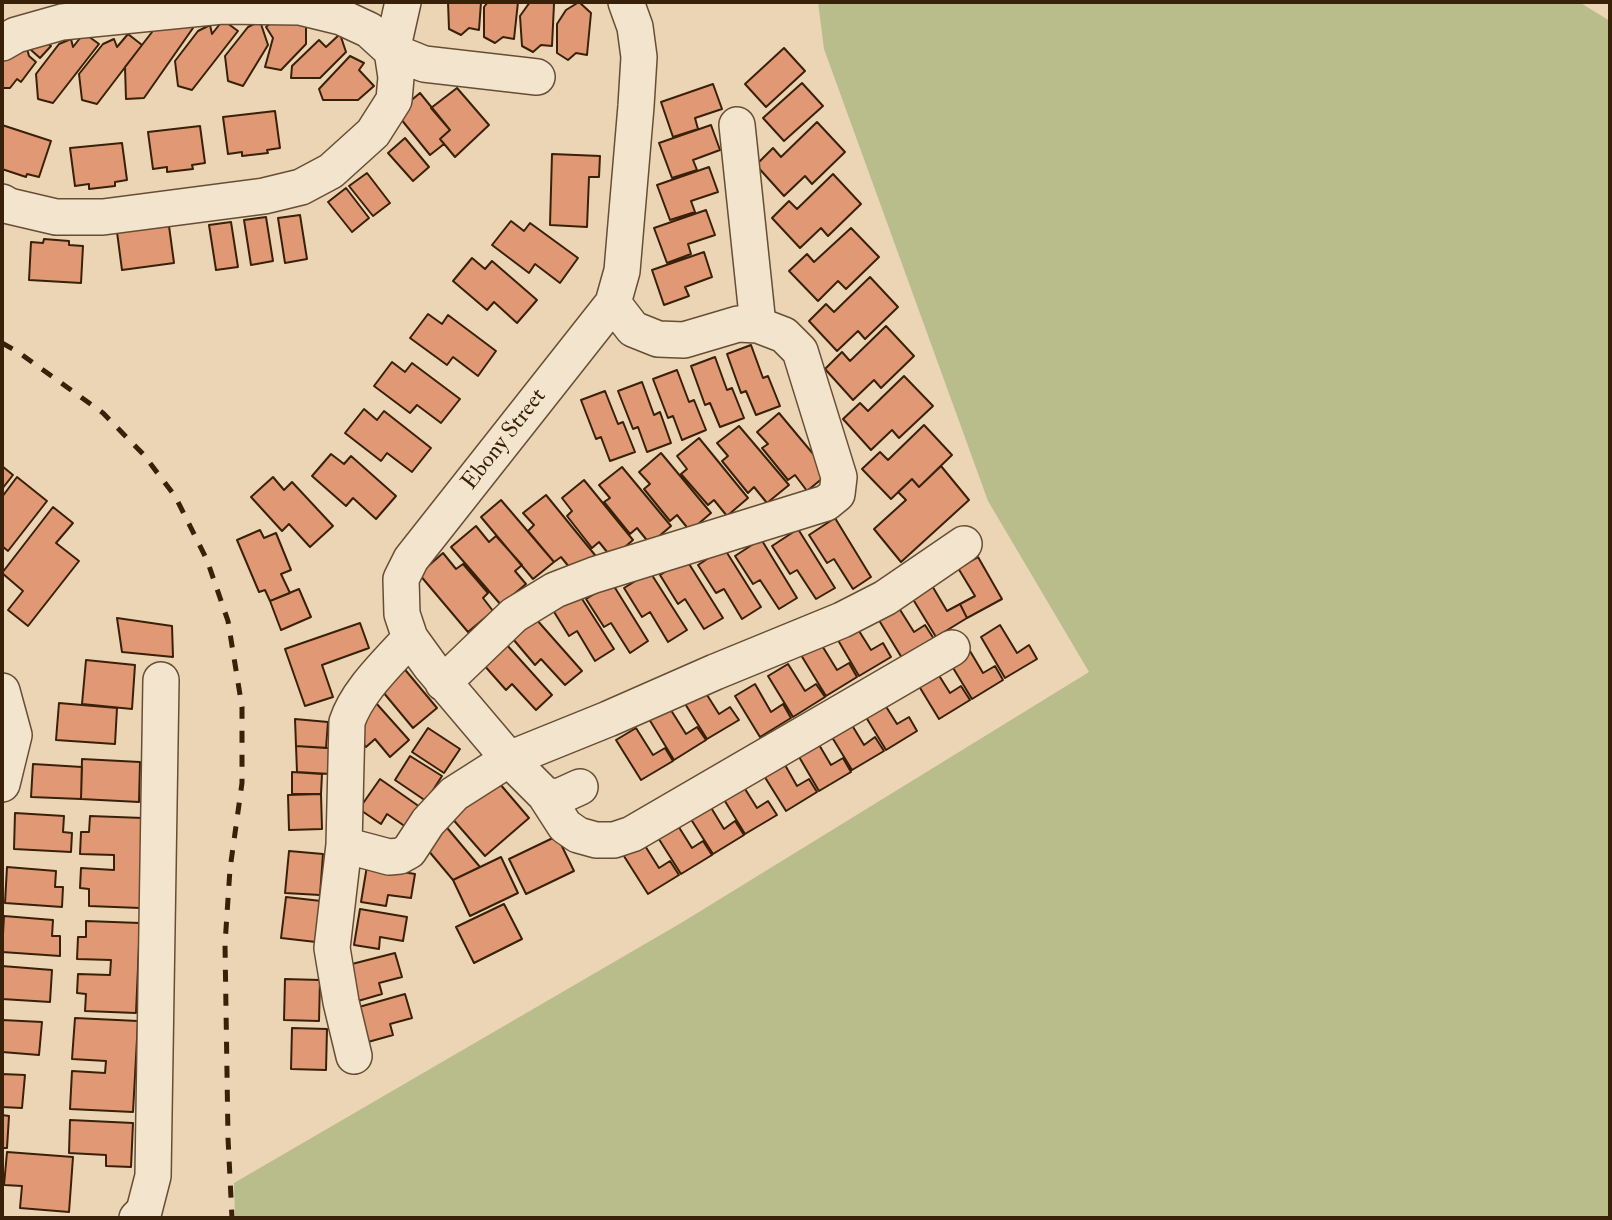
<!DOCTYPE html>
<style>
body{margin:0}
#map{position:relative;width:1612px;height:1220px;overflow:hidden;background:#ecd5b4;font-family:"IM FELL Double Pica",serif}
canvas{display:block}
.frame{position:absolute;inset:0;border:4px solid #392109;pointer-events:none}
</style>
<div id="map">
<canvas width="1612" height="1220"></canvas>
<div class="frame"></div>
</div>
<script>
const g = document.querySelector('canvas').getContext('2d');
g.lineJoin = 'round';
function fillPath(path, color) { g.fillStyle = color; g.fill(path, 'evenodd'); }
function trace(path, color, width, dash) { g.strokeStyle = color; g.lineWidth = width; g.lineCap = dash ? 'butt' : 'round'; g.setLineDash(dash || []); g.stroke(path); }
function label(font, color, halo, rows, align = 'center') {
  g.font = font + ' "IM FELL Double Pica",serif'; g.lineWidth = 5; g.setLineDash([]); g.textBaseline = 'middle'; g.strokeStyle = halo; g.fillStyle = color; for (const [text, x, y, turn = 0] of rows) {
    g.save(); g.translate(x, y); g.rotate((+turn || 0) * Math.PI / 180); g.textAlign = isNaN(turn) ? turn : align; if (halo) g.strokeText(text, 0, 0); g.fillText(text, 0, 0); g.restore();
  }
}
fillPath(new Path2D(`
 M818 2H1579L1610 21V1218H235L234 1183 681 923 1089 672 988 501 824 49Z`), '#b9bd8c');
const building = new Path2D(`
 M448 2H481L479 30 469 28 461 35 449 29Z
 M488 2H518L514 39 503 37 495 43 484 37V7Z
 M530 2H551L554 4 552 46 541 45 533 52 522 46 520 16Z
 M579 2 591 13 587 55 576 53 568 60 557 53V24L566 10Z
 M285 10 306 18V44L281 70 265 67 273 38 266 27Z
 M182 20 193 28 144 98 126 99 125 67 159 23Z
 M223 20 238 31 192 90 178 86 175 61 198 31 210 25 212 34Z
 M260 21 268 45 243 86 228 81 225 56 248 27Z
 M84 33 99 44 53 103 38 99 36 74 59 44 71 39 73 47Z
 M128 34 142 45 97 104 82 100 79 74 103 44 114 39 117 47Z
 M340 34 346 52 320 78H291L292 66 319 40 326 47Z
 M42 38 51 46 40 58 31 50Z
 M25 41 29 56 36 62 21 82 17 79 10 88H2V59Z
 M784 48 805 71 766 107 745 84Z
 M350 56 364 63 359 70 374 86 358 100H323L319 89Z
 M802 83 823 106 784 141 763 118Z
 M713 84 722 109 695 118 698 129 673 137 661 102Z
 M457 88 489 125 455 157 440 139 450 130 431 108Z
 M420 93 450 130 440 139 444 144 430 155 396 113Z
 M275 111 280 148 267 150 268 153 242 156V152L228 154 223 117Z
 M817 122 845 152 812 184 805 176 784 196 756 165 773 148 781 157Z
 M2 125 51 141 39 177 27 174 26 177 2 169Z
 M711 125 720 150 693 160 697 170 672 178 659 143Z
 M200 126 205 163 192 165 193 169 167 172V167L153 169 148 132Z
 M405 138 429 167 413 181 388 153Z
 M122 143 127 180 115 182V186L89 189V184L75 186 70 148Z
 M552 154 600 156 599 177H589L587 227 550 225Z
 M709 167 718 192 691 201 695 212 670 220 657 185Z
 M367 173 390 203 373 216 349 186Z
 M833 174 861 204 828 236 821 228 800 248 772 218 789 201 797 209Z
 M346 188 369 218 352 232 328 202Z
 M706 210 715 235 688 244 691 254 667 263 654 228Z
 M300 215 307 259 285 263 278 218Z
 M266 217 273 261 251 265 244 220Z
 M511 221 524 231 530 223 578 258 560 283 535 264 529 273 492 245Z
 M231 222 238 267 216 270 209 225Z
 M169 226 174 263 122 270 117 232Z
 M851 228 879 257 846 289 838 281 818 301 789 271 807 254 814 262Z
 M44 239 69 241V245L83 246 81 283 29 280 31 242 43 243Z
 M704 252 712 277 685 287 689 296 664 305 652 270Z
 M472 258 485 269 492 261 537 300 517 323 494 302 487 310 453 281Z
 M870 277 898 307 865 339 858 331 837 351 809 321 826 304 834 312Z
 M428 314 442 324 448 315 496 351 478 376 453 357 447 365 410 338Z
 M886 326 914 356 881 388 874 380 853 400 825 369 842 352 850 361Z
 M751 345 763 378 768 376 780 406 756 415 746 391 741 393 727 354Z
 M715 357 727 390 732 388 744 418 720 427 710 403 705 405 691 366Z
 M392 362 405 372 412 363 460 399 441 423 417 405 410 413 374 386Z
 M677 370 689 402 694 400 706 430 682 440 673 416 668 418 653 379Z
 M904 376 933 406 899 438 892 430 871 450 843 419 860 403 868 411Z
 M642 382 654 415 660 412 671 443 647 452 638 427 633 429 618 391Z
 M605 391 618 424 623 422 635 452 610 461 601 437 596 439 581 400Z
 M364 409 377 420 384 411 431 448 412 472 387 453 381 461 345 433Z
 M779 413 829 473 807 491 795 475 788 480 762 448 768 444 757 432Z
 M924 425 952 455 919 487 912 479 891 499 862 469 880 452 888 460Z
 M739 426 789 485 767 503 754 487 748 493 722 461 728 456 717 443Z
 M699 438 748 498 727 516 714 500 708 505 681 474 687 469 677 456Z
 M661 453 711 513 690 531 677 515 670 521 644 489 650 484 639 472Z
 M331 454 344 464 351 456 396 496 376 519 353 498 346 506 312 476Z
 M2 466 13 475 2 489Z
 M941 466 969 500 901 562 874 529 906 500 898 492 912 479 919 487Z
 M622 467 671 526 650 544 637 528 630 534 604 502 610 498 599 485Z
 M17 477 47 501 8 551 2 546V497Z
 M273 477 284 490 292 482 333 526 310 547 289 524 282 531 251 497Z
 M584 480 633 540 612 558 599 542 592 548 567 516 572 511 562 498Z
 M546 495 595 555 574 573 561 557 554 562 528 531 534 525 523 513Z
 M501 500 554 562 533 579 481 517Z
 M53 507 73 523 56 543 79 561 28 626 8 610 23 591 2 573Z
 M835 518 871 577 853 589 834 559 827 563 809 535Z
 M476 526 489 542 496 536 522 565 515 571 526 584 501 605 451 547Z
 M798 529 835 588 816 599 797 570 790 574 772 546Z
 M260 530 264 538 276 533 291 570 281 574 290 593 270 601 265 590 259 592 237 540Z
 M761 539 797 598 779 609 760 580 753 584 735 556Z
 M724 548 761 607 742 619 724 589 716 593 698 565Z
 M443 553 456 569 463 564 488 593 483 598 493 611 468 632 419 574Z
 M978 557 1002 599 967 618 960 604 975 596 958 568Z
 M686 559 723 618 704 629 685 599 678 604 660 575Z
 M650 572 687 630 668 642 650 612 642 617 624 588Z
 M612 583 648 641 630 653 611 623 604 627 586 599Z
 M931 584 947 611 960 604 967 618 936 637 911 596Z
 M299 589 311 617 281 630 270 601Z
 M577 591 614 649 595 661 577 631 569 636 551 607Z
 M897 605 914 632 925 625 934 639 902 658 877 617Z
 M117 618 172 626 173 657 122 652Z
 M536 619 582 671 565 685 541 659 535 665 513 639Z
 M360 623 369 648 322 665 333 697 305 706 285 649Z
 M854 623 871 650 883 643 891 657 859 676 835 635Z
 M1000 625 1017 653 1029 645 1037 659 1005 678 981 637Z
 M506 644 552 695 536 710 512 684 506 690 483 664Z
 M821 644 837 670 849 663 857 677 826 696 801 655Z
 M967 646 983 673 995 666 1003 680 972 699 947 658Z
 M86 660 135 665 132 709 82 704Z
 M788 664 805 691 816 684 825 697 793 717 768 676Z
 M402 666 437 708 413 728 378 686Z
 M933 666 950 693 961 686 970 700 939 719 914 678Z
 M755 684 771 712 783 704 791 718 760 737 735 696Z
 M702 687 719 714 730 707 739 720 707 739 682 699Z
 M880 697 897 724 909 717 917 731 886 750 861 709Z
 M59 703 117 708 115 744 56 740Z
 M376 703 409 740 390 757 375 739 366 747 349 728Z
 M669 707 686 734 697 727 706 740 674 760 649 719Z
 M847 717 864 745 875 737 884 751 852 770 827 729Z
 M295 719 328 722 326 748 296 746Z
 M428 728 460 749 444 773 412 752Z
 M636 728 653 755 665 748 673 761 641 780 616 740Z
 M815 738 831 765 843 758 851 772 819 791 795 750Z
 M296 746 330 748V774L297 772Z
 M410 756 442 776 426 801 395 780Z
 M781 758 797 786 809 779 817 792 786 811 761 771Z
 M82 759 140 762 139 802 81 799Z
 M33 764 82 767 81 799 31 797Z
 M292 772 322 774 321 794H292Z
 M494 777 529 818 485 856 450 816Z
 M380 779 420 807 406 827 387 814 381 824 359 809Z
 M740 781 757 808 768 801 777 815 745 834 720 793Z
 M321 794 322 829 289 830 288 795Z
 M707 801 724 829 735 821 744 835 713 854 687 813Z
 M15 813 64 816 63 832 72 833 71 852 14 849Z
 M90 816 143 818 140 908 89 906V889L80 888 81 868 114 870V855L80 854 81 832H89Z
 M675 821 692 848 703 841 712 855 681 874 655 833Z
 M443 823 480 867 453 880 422 843Z
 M557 836 574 871 526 894 509 859Z
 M642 841 659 868 670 861 679 875 648 894 622 853Z
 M289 851 323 854 320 895 285 893Z
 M501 857 518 893 470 916 453 880Z
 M367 866 415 874 411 898 388 895 386 906 361 902Z
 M7 867 56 871 55 887H63L62 907 5 903Z
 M286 897 321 901 316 942 281 938Z
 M504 904 522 939 474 963 456 927Z
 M360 909 407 917 403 941 380 937 379 949 354 945Z
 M4 916 53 920 52 936H60V956L2 952Z
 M86 921 140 923 136 1013 85 1011 86 994 77 993 78 974 110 975 111 960 77 959 78 937H86Z
 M395 953 402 977 379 983 382 994 358 1001 348 965Z
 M2 966 52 970 50 1002 2 999Z
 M285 979 320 980 319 1021 284 1020Z
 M405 994 412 1018 390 1024 393 1035 368 1042 359 1007Z
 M75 1018 138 1021 133 1112 70 1109 72 1071 105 1073 106 1061 72 1059Z
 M2 1020 42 1022 39 1055 2 1052Z
 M292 1028 327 1029 326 1070 291 1069Z
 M2 1074 25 1075 22 1108 2 1107Z
 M2 1115 9 1116 7 1148H2Z
 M70 1120 133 1123 131 1167 106 1166V1155L69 1153Z
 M7 1152 73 1157 69 1212 20 1208 22 1186 4 1185Z`);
fillPath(building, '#e09974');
trace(building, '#392109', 2);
const minor = new Path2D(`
 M403 2 392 51 424 64 537 77
 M2 43 16 35 62 22 222 6 300 7 341 17 369 30 392 51 396 77 394 100 373 133 331 171 301 187 264 196 103 217H56L9 206 2 202
 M737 125 758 325
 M443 683 514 615 555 590 594 575 826 503 837 494 839 477 800 351 784 335 758 325 738 324 684 340 658 339 633 329 613 303
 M2 691 14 735 2 784
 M580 787 558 797 545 795 509 759 431 667 410 638 402 614 401 579 411 559 613 303 622 271 636 106 639 57 635 27 626 2
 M545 795 565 826 578 835 596 840H614L632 834 952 648
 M344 845 389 857 400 856 409 851 428 822 454 794 509 759 608 719 715 672 842 620 885 598 964 544
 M354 1056 341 1002 332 948 344 845 347 722C357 691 388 663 410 638
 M137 1218 144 1211 153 1176 161 680`);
trace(minor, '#664e34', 38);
trace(minor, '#f3e4ce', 35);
trace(new Path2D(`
 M2 343 18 352 103 413 143 454 175 496 207 560 228 621 242 707V783L230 869 225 944 228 1138 232 1218`), '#392109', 5, [12, 12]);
label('23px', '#392109', '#f3e4ce', [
 ["Ebony Street",505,440,-52]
]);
</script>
